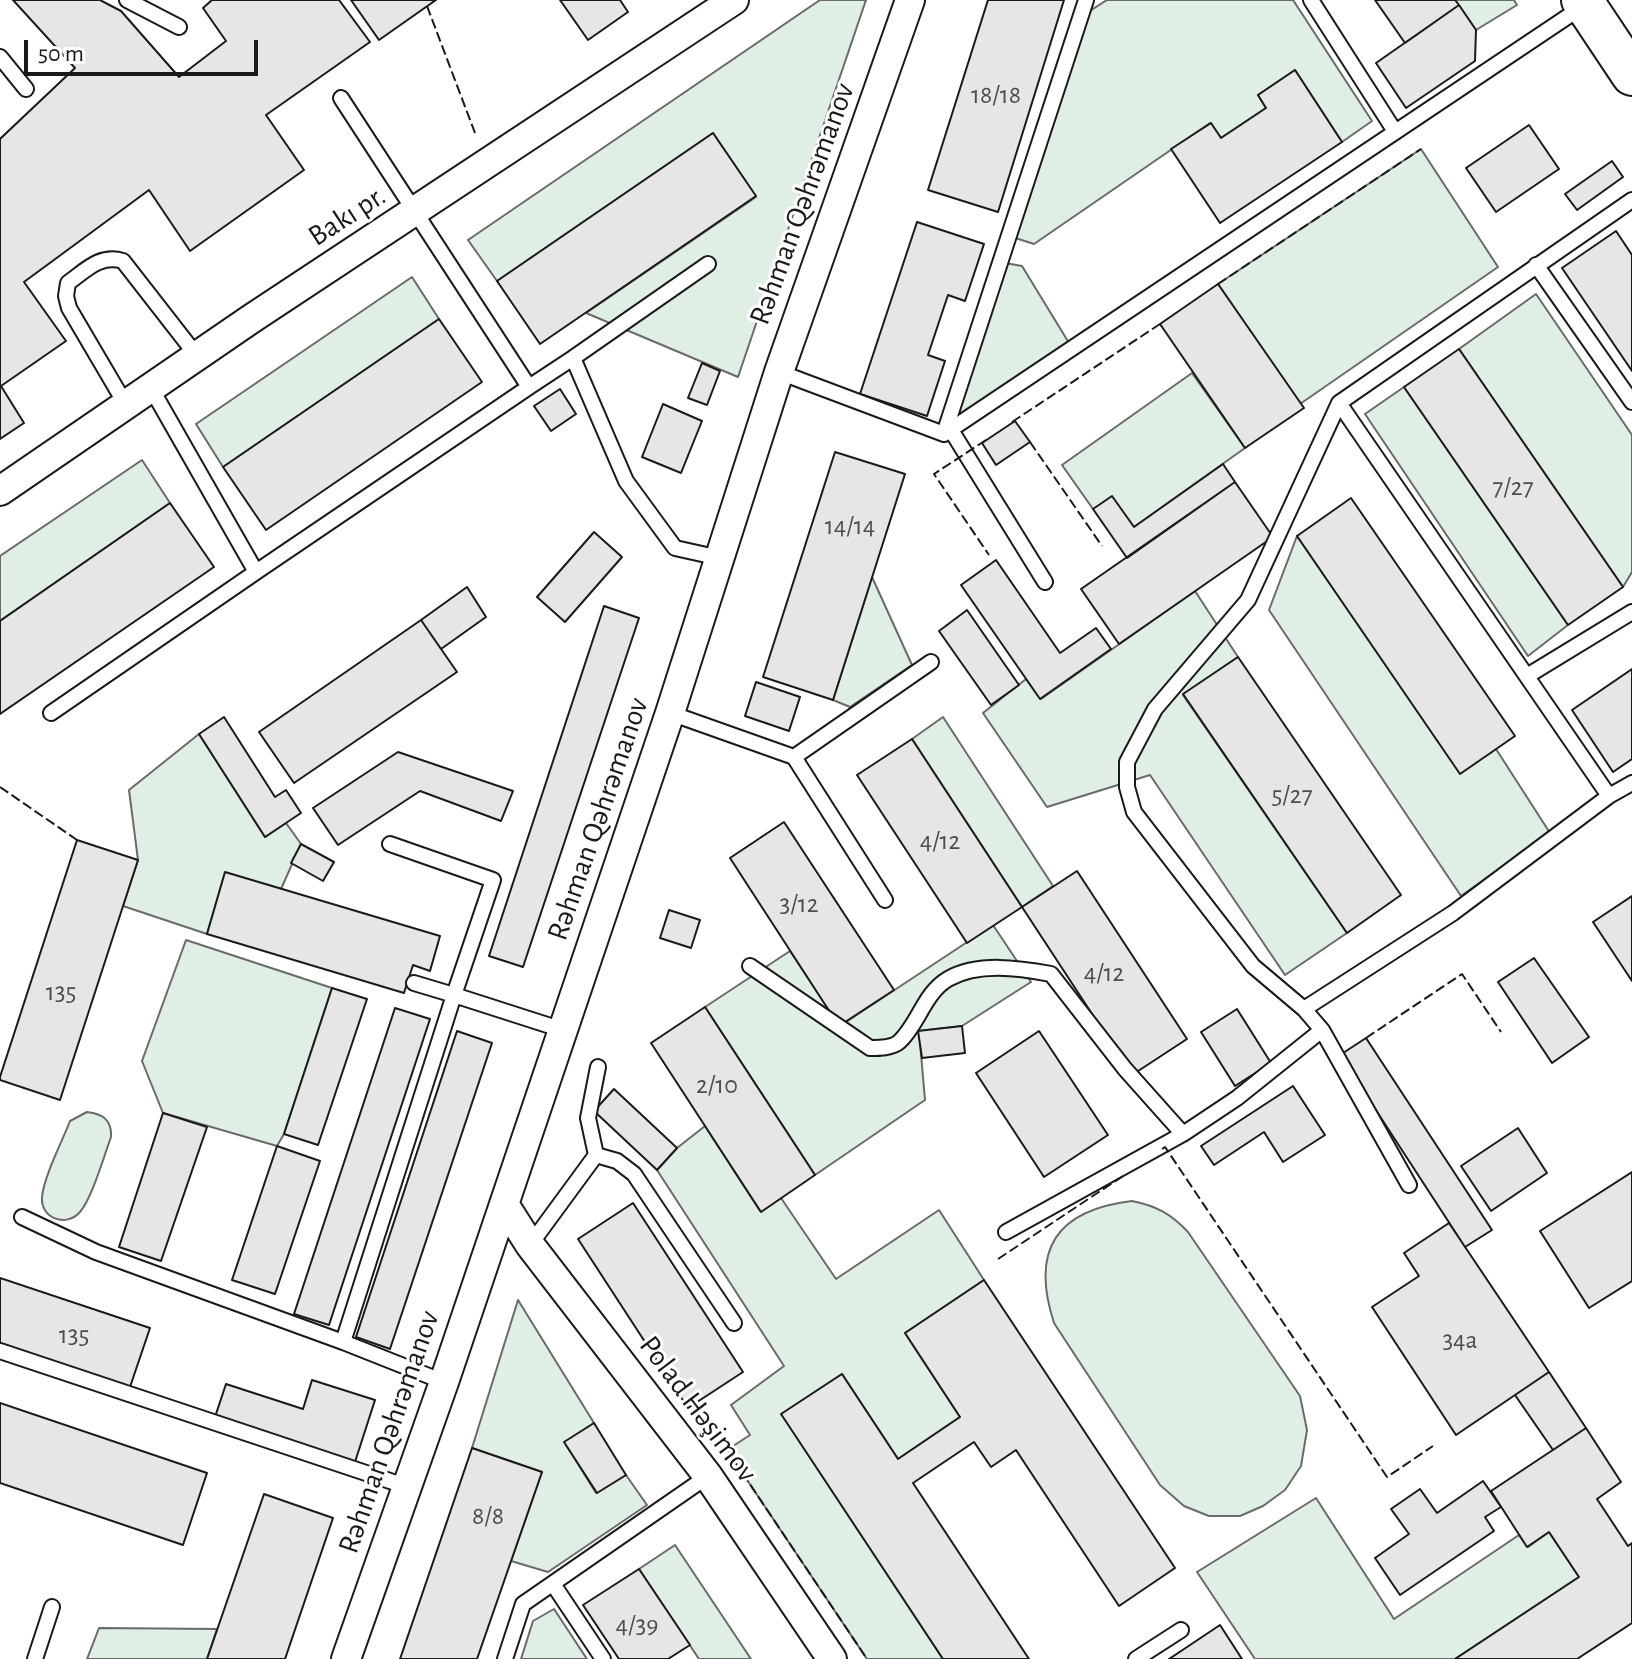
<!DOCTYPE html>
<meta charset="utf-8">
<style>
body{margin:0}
#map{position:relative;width:1632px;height:1659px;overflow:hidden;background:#fff;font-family:"Alegreya Sans",sans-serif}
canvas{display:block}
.scale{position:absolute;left:24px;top:40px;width:234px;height:36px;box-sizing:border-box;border:4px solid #1a1a1a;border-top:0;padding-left:10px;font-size:24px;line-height:28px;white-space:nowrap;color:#1a1a1a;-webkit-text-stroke:6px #fff;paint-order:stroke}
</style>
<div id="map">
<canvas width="1632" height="1659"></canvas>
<div class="scale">50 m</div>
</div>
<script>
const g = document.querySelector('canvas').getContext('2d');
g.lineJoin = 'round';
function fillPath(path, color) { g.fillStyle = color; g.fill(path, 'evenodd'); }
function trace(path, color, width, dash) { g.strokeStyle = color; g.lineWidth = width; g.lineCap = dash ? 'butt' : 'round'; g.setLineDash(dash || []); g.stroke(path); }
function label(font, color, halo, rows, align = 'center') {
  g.font = font + ' "Alegreya Sans",sans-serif'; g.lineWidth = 6; g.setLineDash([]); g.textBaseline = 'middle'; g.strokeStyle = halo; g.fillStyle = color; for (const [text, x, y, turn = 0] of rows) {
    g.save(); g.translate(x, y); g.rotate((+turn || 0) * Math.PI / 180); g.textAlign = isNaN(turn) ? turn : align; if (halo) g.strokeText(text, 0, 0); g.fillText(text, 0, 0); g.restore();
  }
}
const green = new Path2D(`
 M820 0H866L738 377 586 313 756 197 713 133 497 281 468 240Z
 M1107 0H1293L1372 121 1342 142 1295 70 1258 95 1266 108 1221 138 1210 123 1034 244 1012 237 1085 14Z
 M1455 0H1514L1517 5 1476 30Z
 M1421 149 1498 267 1300 404 1218 284Z
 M1005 263 1022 266 1069 343 953 420Z
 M412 277 439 319 223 467 196 424Z
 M1536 294 1632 435V572L1623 587 1459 349Z
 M1192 373 1245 448 1134 527 1093 509 1062 465Z
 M1404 387 1568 625 1528 656 1365 414Z
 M142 460 170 503 0 621V556Z
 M1297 536 1460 773 1496 749 1550 833 1461 896 1269 610Z
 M872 577 912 665 850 707 833 700Z
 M1195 591 1238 657 1183 695 1347 933 1285 975 1150 775 1047 807 983 713 1026 679 1041 699Z
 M943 717 1053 886 1022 907 912 739Z
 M199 734 265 837 286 823 301 844 281 889 225 873 207 934 123 906 138 860 129 790Z
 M993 925 1031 982 962 1026 919 1031 925 1100 815 1175 705 1007 790 951 840 1026Z
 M186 940 332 988 284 1134 277 1146 163 1113 142 1061Z
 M87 1112C103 1114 112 1120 111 1137 104 1156 92 1198 80 1212 66 1228 40 1218 42 1197 44 1176 62 1142 70 1121Z
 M705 1126 760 1211 781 1198 836 1279 939 1210 984 1280 905 1333 960 1417 898 1459 842 1374 782 1414 943 1659H867L727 1450 750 1435 731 1405 784 1366 657 1170 677 1148Z
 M1132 1201C1157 1206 1171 1214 1188 1232L1300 1396 1307 1430 1301 1466 1285 1490 1263 1506 1240 1516H1209L1184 1506 1160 1485 1054 1323C1030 1249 1057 1210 1132 1201Z
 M518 1300 594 1423 565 1443 596 1493 626 1475 647 1505 548 1572 511 1561 542 1472 472 1448Z
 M1316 1498 1394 1619 1519 1535 1528 1547 1549 1532 1579 1577 1455 1659H1255L1197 1572Z
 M675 1545 751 1659H699L639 1569Z
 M554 1609 587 1659H521L533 1621Z
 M99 1628 217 1629 207 1659H87Z`);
fillPath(green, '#e0efe3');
trace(green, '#6a6a6a', 2);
const building = new Path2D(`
 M13 0H100L121 11 179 77 226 41 203 8 212 0H339L370 42 266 115 304 170 190 251 149 190 24 282 66 341 1 386 24 423 0 439V139L75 68Z
 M351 0H436L379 40Z
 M560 0H620L628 12 588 40Z
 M988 0H1064L998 212 928 190Z
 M1375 0H1455L1459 5 1405 43Z
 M1459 5 1476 30 1475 61 1406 108 1376 63Z
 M1295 70 1342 142 1220 223 1171 149 1211 123 1221 138 1266 108 1258 95Z
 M1529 125 1559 169 1496 212 1466 168Z
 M713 133 756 196 540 344 497 281Z
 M1612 161 1623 177 1577 210 1565 194Z
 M917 222 984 244 965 301 948 295 928 355 945 361 927 416 860 394Z
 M1616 231 1632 255V371L1562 268Z
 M1218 284 1304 408 1245 448 1160 324Z
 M439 319 482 382 266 530 223 467Z
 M1459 349 1623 587 1568 625 1404 387Z
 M702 363 720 371 707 405 688 398Z
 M560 389 576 414 551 431 534 406Z
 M663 404 702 421 681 473 642 457Z
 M1015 421 1030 442 996 465 982 443Z
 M835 452 905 474 833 700 763 677Z
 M1223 464 1235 482 1127 558 1093 509 1112 496 1134 527Z
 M1235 482 1273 537 1119 644 1081 589Z
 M1351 498 1515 736 1460 774 1297 536Z
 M170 503 214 567 0 714V621Z
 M594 532 622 557 565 622 537 597Z
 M996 560 1060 653 1096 628 1111 649 1040 699 961 585Z
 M467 587 486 617 441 649 421 620Z
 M604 606 639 618 523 967 489 956Z
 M967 610 1019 685 991 705 939 631Z
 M421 620 457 672 294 783 259 732Z
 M1238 657 1401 895 1347 933 1183 694Z
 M1632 669V759L1613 772 1572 710Z
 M756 682 800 697 789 731 745 716Z
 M224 717 275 797 286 790 301 813 265 837 199 734Z
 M912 739 1022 907 967 943 857 775Z
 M398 752 513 791 501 821 420 791 338 845 313 808Z
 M784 822 894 990 839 1026 730 858Z
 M77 840 138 860 60 1100 0 1080V1077Z
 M301 844 334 862 323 881 291 863Z
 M1077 871 1187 1039 1132 1075 1022 907Z
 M225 872 440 936 430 971 413 965 404 993 207 934Z
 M1632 896V981L1593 922Z
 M669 910 700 920 691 948 660 938Z
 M1534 958 1589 1037 1552 1063 1498 982Z
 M332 988 367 999 318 1145 284 1134Z
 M705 1007 815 1175 761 1212 651 1043Z
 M395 1008 430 1019 329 1325 294 1314Z
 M1237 1009 1271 1063 1235 1086 1201 1032Z
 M962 1026 965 1053 922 1058 918 1031Z
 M457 1031 492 1043 390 1349 356 1337Z
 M1039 1031 1108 1135 1044 1177 976 1073Z
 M1366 1038 1492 1230 1465 1247 1340 1055Z
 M1293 1086 1325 1135 1283 1162 1264 1132 1214 1165 1201 1146Z
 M614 1089 677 1148 657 1170 594 1111Z
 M163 1113 207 1127 161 1261 119 1247Z
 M1518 1128 1547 1173 1491 1211 1461 1166Z
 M277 1146 320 1161 275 1294 232 1280Z
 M1632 1172V1281L1589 1308 1540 1231Z
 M633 1203 743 1372 688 1408 578 1239Z
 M1449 1223 1549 1372 1456 1435 1372 1307 1419 1276 1404 1253Z
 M0 1278 150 1328 130 1387 0 1343Z
 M984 1280 1175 1568 1119 1606 1016 1450 991 1467 974 1442 913 1483 1029 1659H943L781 1414 842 1374 898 1459 960 1417 905 1333Z
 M1549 1372 1586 1428 1553 1450 1515 1395Z
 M312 1380 375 1400 355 1462 215 1417 226 1384 303 1409Z
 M0 1403 207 1473 183 1545 0 1483Z
 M594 1423 626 1475 597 1493 564 1442Z
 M1586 1428 1621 1482 1597 1499 1628 1546 1632 1543V1623L1577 1659H1455L1579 1577 1549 1532 1527 1547 1491 1491Z
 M472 1448 542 1472 477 1659H400Z
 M1483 1481 1501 1507 1485 1517 1494 1531 1400 1595 1375 1558 1409 1534 1391 1509 1420 1489 1437 1513Z
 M264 1494 333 1518 285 1659H207Z
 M639 1569 690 1645 668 1659H619L583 1605Z
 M1220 1625 1242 1659H1169Z`);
fillPath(building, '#e6e6e6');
trace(building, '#1a1a1a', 2);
const lane = new Path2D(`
 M127 0 179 27
 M1311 0 1394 130
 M0 57 26 89
 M341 98 529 387 573 358 626 481 675 548 720 558
 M1536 265 1632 402
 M573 358 708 264
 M779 372 944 434 1582 7
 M151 388 256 572 529 387
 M1339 403 1248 600 1155 709 1127 762V787L1134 812 1253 966 1304 1009 1453 913 1609 796 1632 783
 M126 405 69 308 66 296 68 283C86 270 100 254 123 261L197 356
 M951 430 1045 582
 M944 434 1086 0
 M1527 676 1632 612
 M51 713 256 572
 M670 713 794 757 931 662
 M794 757 885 900
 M1609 796 1339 403 1632 200
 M390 844 493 880 454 995 563 1030
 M750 966 870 1048C879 1048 892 1048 899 1042 918 1025 924 993 948 979 978 962 1019 968 1051 974L1125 1069 1183 1134
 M414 983 454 995 343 1342 444 1382
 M1304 1009 1322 1030 1409 1185
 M596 1155 588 1118 598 1067
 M22 1217 96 1252 343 1342
 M1006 1232 1183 1134 1237 1098 1322 1030
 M530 1245 596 1155 617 1161 634 1174 734 1323
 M0 1351 405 1486
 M553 1584 603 1659
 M35 1659 52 1607
 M505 1659 523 1604 708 1476
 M1136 1659 1181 1630`);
const street = new Path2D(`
 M0 491 251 319 734 0
 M504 1204 530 1245 708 1476 832 1659
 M346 1659 444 1382 670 713 779 372 910 0`);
const secondary = new Path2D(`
 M1582 0 1632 75`);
trace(lane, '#1a1a1a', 18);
trace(street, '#1a1a1a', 32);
trace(secondary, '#1a1a1a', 44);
trace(lane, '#fff', 14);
trace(street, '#fff', 28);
trace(secondary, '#fff', 40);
trace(new Path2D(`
 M427 6 475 133
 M1218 284 1421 149
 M1012 422 1160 324
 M986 440 934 474 989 555
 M1030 442 1102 546
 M0 787 77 840
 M1366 1038 1462 974 1501 1032
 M1162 1149 1165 1147 1387 1477 1433 1446
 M998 1259 1126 1174
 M727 1450 867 1659`), '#1a1a1a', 2, [10, 4]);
label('26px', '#4d4d4d', null, [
 ["18/18",996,95],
 ["7/27",1513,487],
 ["14/14",850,526],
 ["5/27",1292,795],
 ["4/12",940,841],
 ["3/12",799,904],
 ["4/12",1104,973],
 ["135",61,992],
 ["2/10",717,1085],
 ["135",74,1335],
 ["34a",1460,1340],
 ["8/8",488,1516],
 ["4/39",637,1625]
]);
label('30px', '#1a1a1a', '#fff', [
 ["Rəhman Qəhrəmanov",802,204,-70],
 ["Bakı pr.",347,216,-33],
 ["Rəhman Qəhrəmanov",598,819,-71],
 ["Polad Həşimov",698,1409,53],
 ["Rəhman Qəhrəmanov",389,1432,-71]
]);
</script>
